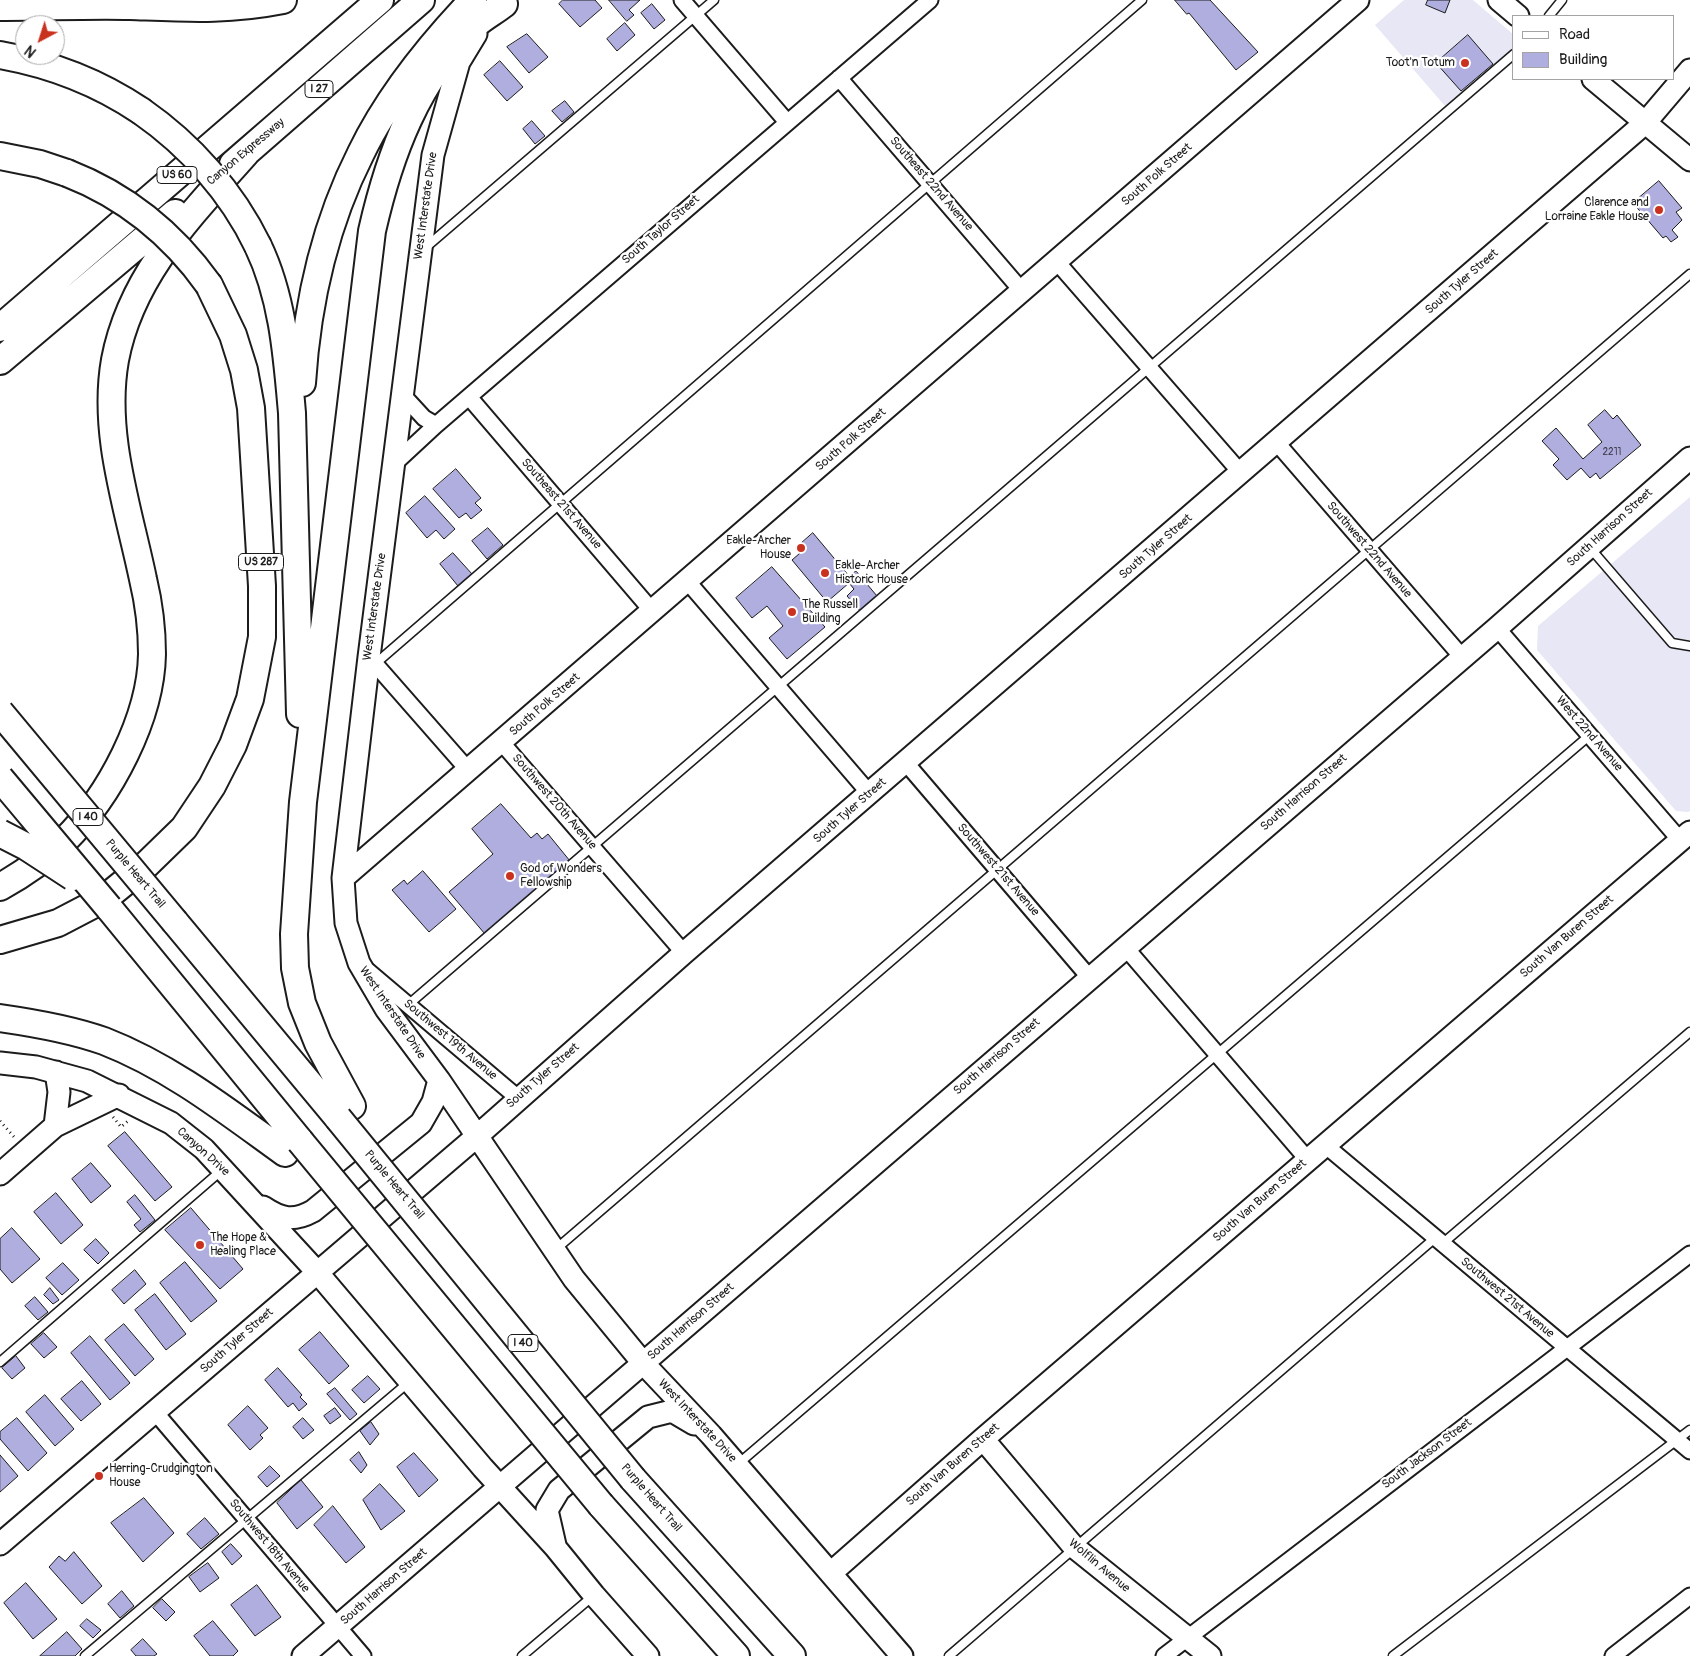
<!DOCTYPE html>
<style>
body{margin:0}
#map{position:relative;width:1690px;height:1656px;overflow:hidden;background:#fff;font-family:Pangolin,sans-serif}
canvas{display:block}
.legend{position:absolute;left:1512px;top:15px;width:162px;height:65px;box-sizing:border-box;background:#fff;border:1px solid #a4a4a4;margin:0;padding:6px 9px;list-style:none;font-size:15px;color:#1c1c1c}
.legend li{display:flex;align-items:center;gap:10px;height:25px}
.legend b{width:25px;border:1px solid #a4a4a4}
.north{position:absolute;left:15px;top:15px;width:50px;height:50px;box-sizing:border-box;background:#fff;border:1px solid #a4a4a4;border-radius:50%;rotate:220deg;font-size:14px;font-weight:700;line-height:20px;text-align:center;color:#1c1c1c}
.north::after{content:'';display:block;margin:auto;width:18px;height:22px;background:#c8321e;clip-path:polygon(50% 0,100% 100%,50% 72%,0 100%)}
</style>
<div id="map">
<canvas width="1690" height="1656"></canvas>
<ul class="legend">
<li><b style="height:6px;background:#fff"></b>Road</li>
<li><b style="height:14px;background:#afaedf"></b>Building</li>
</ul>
<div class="north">N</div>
</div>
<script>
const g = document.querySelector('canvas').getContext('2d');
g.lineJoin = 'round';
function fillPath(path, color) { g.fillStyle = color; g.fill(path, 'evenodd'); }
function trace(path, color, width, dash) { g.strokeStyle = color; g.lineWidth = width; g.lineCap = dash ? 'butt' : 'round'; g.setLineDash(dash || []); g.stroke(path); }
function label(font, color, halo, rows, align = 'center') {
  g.font = font + ' Pangolin,sans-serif'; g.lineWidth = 4.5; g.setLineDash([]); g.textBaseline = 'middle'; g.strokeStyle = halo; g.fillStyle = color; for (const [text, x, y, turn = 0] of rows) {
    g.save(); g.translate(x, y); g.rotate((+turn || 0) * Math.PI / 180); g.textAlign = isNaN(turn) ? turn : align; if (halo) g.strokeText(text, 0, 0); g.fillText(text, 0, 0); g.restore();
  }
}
fillPath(new Path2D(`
 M1404 0H1473L1514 35V48L1445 106 1375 25Z
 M1690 497V811L1688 812 1676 811 1537 650 1538 626Z`), '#e7e7f5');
const building = new Path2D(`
 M563 0H595L602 8 580 27 559 4Z
 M609 0H640L629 10 634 15 627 21Z
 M1175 0H1210L1258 52 1236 70 1189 13 1187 14Z
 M1428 0H1450L1445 13 1426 5Z
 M652 4 665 20 654 29 641 13Z
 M625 23 635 35 617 51 607 39Z
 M527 34 548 57 529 73 507 47Z
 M1468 35 1493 64 1461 91 1436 63Z
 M500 61 523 87 507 101 484 75Z
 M565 101 574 112 562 122 552 111Z
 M532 121 545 136 535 144 523 129Z
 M1659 181 1682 208 1676 212 1682 220 1672 230 1678 237 1671 242 1666 236 1663 238 1633 203Z
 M1605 410 1613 419 1617 415 1641 445 1600 479 1596 473 1590 478 1581 468 1567 480 1553 465 1559 459 1542 441 1556 428 1583 459 1602 442 1588 425Z
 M456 469 481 498 475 503 482 510 471 519 466 513 459 518 433 489Z
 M425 496 455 529 444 539 436 530 427 538 406 513Z
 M488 528 503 545 487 559 472 541Z
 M813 533 849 576 856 571 877 596 860 611 847 596 854 589 849 583 827 602 792 560 800 553 796 548Z
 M453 553 472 574 458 586 440 564Z
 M772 567 825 627 787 659 769 638 783 626 767 606 752 618 736 598Z
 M501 804 531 838 537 833 542 839 548 834 570 861 485 934 449 892 493 854 472 829Z
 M423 871 456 909 429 932 392 890 404 880 407 884Z
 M125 1132 172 1187 155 1201 108 1146Z
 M91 1163 111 1186 91 1203 72 1179Z
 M56 1193 83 1225 61 1244 34 1212Z
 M135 1195 155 1220 140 1232 134 1225 141 1219 127 1202Z
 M191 1208 243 1269 220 1289 165 1230Z
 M12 1228 40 1259 12 1283 0 1269V1239Z
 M96 1239 109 1253 98 1264 84 1250Z
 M185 1262 217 1301 191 1322 160 1283Z
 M63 1263 79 1280 62 1295 46 1278Z
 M135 1270 146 1284 124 1304 112 1290Z
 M50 1288 59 1300 53 1304 44 1295Z
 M155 1294 186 1334 166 1350 135 1310Z
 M35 1297 48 1312 38 1320 25 1306Z
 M124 1324 154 1359 135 1376 105 1340Z
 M320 1332 349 1366 329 1384 299 1350Z
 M44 1333 57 1347 44 1358 31 1344Z
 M90 1336 130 1383 110 1400 71 1353Z
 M16 1356 25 1368 12 1379 2 1368Z
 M278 1368 302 1395 300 1397 307 1404 299 1411 293 1403 288 1407 265 1380Z
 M368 1376 380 1389 364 1403 352 1390Z
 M82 1381 101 1404 81 1421 61 1399Z
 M335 1388 357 1414 350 1420 327 1394Z
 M45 1395 74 1429 55 1446 26 1412Z
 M248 1406 268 1428 260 1435 263 1438 250 1450 228 1425Z
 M335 1408 341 1416 330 1424 324 1416Z
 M17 1418 47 1453 28 1471 0 1439V1432Z
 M303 1418 314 1430 303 1439 293 1427Z
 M371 1422 379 1434 370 1445 360 1431Z
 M359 1452 367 1465 361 1473 350 1460Z
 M414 1453 438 1480 419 1497 397 1467Z
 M0 1455 18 1476 0 1492Z
 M270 1466 280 1476 267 1487 258 1477Z
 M301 1480 323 1507 297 1529 277 1503Z
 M380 1484 405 1511 381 1530 363 1500Z
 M144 1498 174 1533 143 1562 111 1523Z
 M333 1506 365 1547 346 1563 314 1525Z
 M205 1518 219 1534 201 1549 187 1534Z
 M231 1544 242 1556 232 1565 222 1552Z
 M74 1552 102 1586 82 1604 49 1567 59 1556 65 1561Z
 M208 1563 219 1578 200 1592 189 1577Z
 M26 1583 57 1619 33 1639 4 1603Z
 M257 1585 281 1617 255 1636 231 1605Z
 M122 1591 134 1606 120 1618 108 1604Z
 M162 1599 175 1612 166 1621 153 1608Z
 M87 1619 101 1630 93 1638 80 1626Z
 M213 1621 238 1651 233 1656H210L194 1636Z
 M67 1632 82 1649 75 1656H40Z
 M143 1639 157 1654 154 1656H136L131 1650Z`);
fillPath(building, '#afaedf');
trace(building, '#1c1c1c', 1);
const lane = new Path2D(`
 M1549 16 1562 0
 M425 248 714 0
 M1591 549 1672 643 1690 646
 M375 664 1142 0
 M409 1004 1514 54
 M1442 1244 1690 1032
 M556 1249 1690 274
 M0 1362 222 1170
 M738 1464 1590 735
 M85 1656 409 1382
 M522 1656 593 1596
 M949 1656 1435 1238
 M1393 1656 1690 1430`);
const street = new Path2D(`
 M682 0 787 122
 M839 78 1022 291
 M1057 262 1241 473
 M401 393 424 418 436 425
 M469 397 653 612
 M1277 443 1462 657
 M395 463 436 425 930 0
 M688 582 870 794
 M1497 628 1680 840
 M369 657 469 771
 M502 743 684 953
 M906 763 1089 977
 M1125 947 1308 1160
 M368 971 518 1098
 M1325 1145 1690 1451
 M155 1412 363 1656
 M1164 1656 1690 1254
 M1613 1656 1690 1596`);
const secondary = new Path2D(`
 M1499 0 1518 16
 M476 34 459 62 433 155 369 657 343 878 346 923 359 963 386 1009 439 1080 574 1279 643 1363 711 1435 902 1656
 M1593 79 1690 160
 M343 878 1358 0
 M0 1063 36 1067 87 1081 171 1123 204 1149 317 1272 483 1468 555 1547 594 1595 648 1656
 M55 1126 59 1092 56 1072
 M0 1174 55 1126 119 1095
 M263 1207C281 1219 293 1222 313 1211L421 1123 433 1102 439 1080
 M983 1439 1074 1547 1210 1656
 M0 1544 476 1137 684 953 1645 123 1690 70
 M555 1545 547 1510 559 1490 648 1417 672 1411 694 1424
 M832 1572 983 1439 1690 832
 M303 1656 1497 628 1690 458`);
const highway = new Path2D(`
 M0 7C43 7 87 5 130 6 186 8 227 11 283 0
 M0 55C51 64 98 82 141 111
 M0 156 40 164 67 173
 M233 164 421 0
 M258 246C283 298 287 356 292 413L300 714
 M0 328 380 0
 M0 361 175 213
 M302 383C307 305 325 224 361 153 387 99 432 43 473 0
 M0 887C23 874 45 859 64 841 110 796 151 718 152 654 152 629 149 604 143 579 128 507 102 433 115 360 131 275 191 215 246 153
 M109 908 300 1141
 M175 922 338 1118
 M0 940 58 923 104 899 147 864 184 828 212 786 233 745 250 699 262 637V586L251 408 244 370 233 335 209 285
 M0 1018C35 1023 71 1029 104 1041 171 1067 228 1112 285 1153
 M352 1106 318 1043 302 1003 295 968 294 934 303 802 372 231C389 156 417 78 476 24 484 17 495 11 504 4
 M633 1479 792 1656
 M601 1505 736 1656`);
trace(lane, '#1c1c1c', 11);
trace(street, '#1c1c1c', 19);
trace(secondary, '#1c1c1c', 25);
trace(highway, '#1c1c1c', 30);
trace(new Path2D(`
 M113 1117 121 1127 128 1121
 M0 1121 15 1138`), '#1c1c1c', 3, [1, 4]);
trace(lane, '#fff', 8);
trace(street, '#fff', 15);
trace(secondary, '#fff', 21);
trace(highway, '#fff', 26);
const highwayBridge = new Path2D(`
 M141 111C190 145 232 192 258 246
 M67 173C126 196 172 233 209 285
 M0 712 175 922
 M0 778 109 908
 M0 833 27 847 73 877
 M338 1118 633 1479
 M300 1141 601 1505`);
trace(highwayBridge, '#1c1c1c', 30, []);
trace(highwayBridge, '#fff', 26);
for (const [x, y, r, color] of [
 [1465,63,5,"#c8321e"],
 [1659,210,5,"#c8321e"],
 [801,548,5,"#c8321e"],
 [825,573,5,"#c8321e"],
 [792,612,5,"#c8321e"],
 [510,876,5,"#c8321e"],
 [200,1245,5,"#c8321e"],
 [99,1476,5,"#c8321e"]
]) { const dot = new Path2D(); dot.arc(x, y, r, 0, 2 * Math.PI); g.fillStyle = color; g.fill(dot); trace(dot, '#fff', 2); }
label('10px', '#41404d', null, [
 ["2211",1612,452]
]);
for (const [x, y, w] of [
 [319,89,28],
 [177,175,40],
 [261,562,45],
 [88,817,30],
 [523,1343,30]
]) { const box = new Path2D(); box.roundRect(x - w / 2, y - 8.5, w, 17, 4); g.fillStyle = '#fff'; g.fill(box); trace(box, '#1c1c1c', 1); }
label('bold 11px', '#1c1c1c', null, [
 ["I 27",319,89],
 ["US 60",177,175],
 ["US 287",261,562],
 ["I 40",88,817],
 ["I 40",523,1343]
]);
label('12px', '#1c1c1c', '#fff', [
 ["Toot'n Totum",1455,63,"right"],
 ["Clarence and",1649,203,"right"],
 ["Lorraine Eakle House",1649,217,"right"],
 ["Eakle-Archer",791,541,"right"],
 ["House",791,555,"right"],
 ["Eakle-Archer",835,566],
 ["Historic House",835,580],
 ["The Russell",802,605],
 ["Building",802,619],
 ["God of Wonders",520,869],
 ["Fellowship",520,883],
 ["The Hope &",210,1238],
 ["Healing Place",210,1252],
 ["Herring-Crudgington",109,1469],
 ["House",109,1483]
], 'left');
label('12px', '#1c1c1c', '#fff', [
 ["Canyon Expressway",246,152,-40],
 ["South Polk Street",1157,175,-41],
 ["Southeast 22nd Avenue",931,184,49],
 ["West Interstate Drive",426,206,-82],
 ["South Taylor Street",661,230,-41],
 ["South Tyler Street",1462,282,-41],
 ["South Polk Street",851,440,-41],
 ["Southeast 21st Avenue",561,504,49],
 ["South Harrison Street",1610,528,-42],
 ["South Tyler Street",1156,547,-41],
 ["Southwest 22nd Avenue",1369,550,49],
 ["West Interstate Drive",375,607,-82],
 ["South Polk Street",545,705,-41],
 ["West 22nd Avenue",1589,734,49],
 ["South Harrison Street",1304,793,-41],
 ["Southwest 20th Avenue",554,802,49],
 ["South Tyler Street",850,811,-41],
 ["Southwest 21st Avenue",998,870,49],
 ["Purple Heart Trail",135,874,50],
 ["South Van Buren Street",1567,937,-41],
 ["West Interstate Drive",392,1013,56],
 ["Southwest 19th Avenue",450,1040,40],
 ["South Harrison Street",997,1057,-41],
 ["South Tyler Street",543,1076,-41],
 ["Canyon Drive",203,1152,42],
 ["Purple Heart Trail",394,1185,50],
 ["South Van Buren Street",1260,1201,-41],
 ["Southwest 21st Avenue",1507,1298,40],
 ["South Harrison Street",691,1322,-41],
 ["South Tyler Street",237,1341,-41],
 ["West Interstate Drive",697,1421,47],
 ["South Jackson Street",1427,1454,-37],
 ["South Van Buren Street",953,1465,-41],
 ["Purple Heart Trail",651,1498,49],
 ["Southwest 18th Avenue",269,1546,50],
 ["Wolflin Avenue",1099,1566,40],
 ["South Harrison Street",384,1587,-41]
]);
</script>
